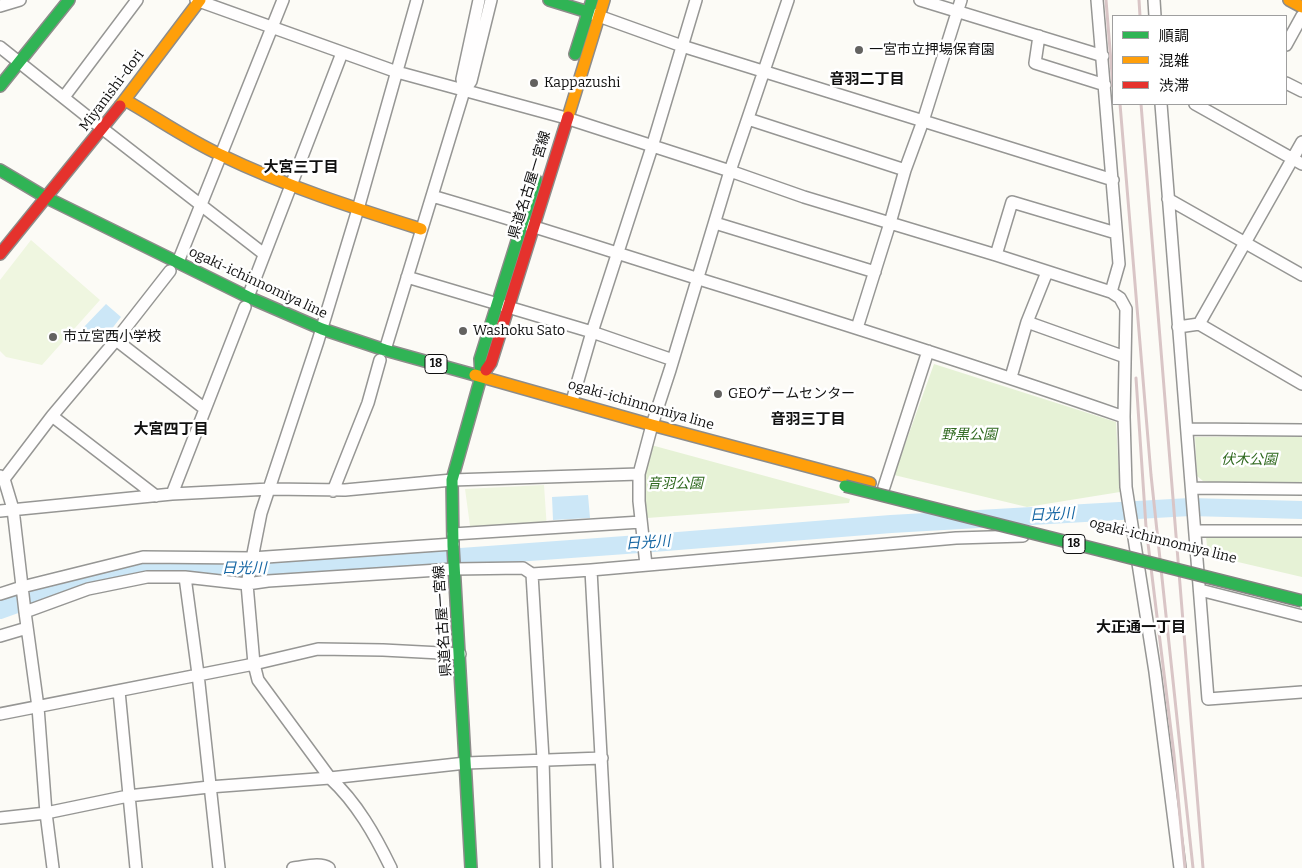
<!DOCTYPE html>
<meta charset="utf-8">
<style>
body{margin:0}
#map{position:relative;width:1302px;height:868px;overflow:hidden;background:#fcfbf6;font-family:Bitter,"Noto Sans JP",serif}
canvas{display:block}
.legend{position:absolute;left:1112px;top:15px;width:175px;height:90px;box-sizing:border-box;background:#fff;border:1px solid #9f9f9f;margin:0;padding:6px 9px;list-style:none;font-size:15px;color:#101010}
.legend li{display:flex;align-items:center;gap:10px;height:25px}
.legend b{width:25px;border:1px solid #9f9f9f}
</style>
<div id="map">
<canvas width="1302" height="868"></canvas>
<ul class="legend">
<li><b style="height:6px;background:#30b455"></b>順調</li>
<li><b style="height:6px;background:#ff9f0a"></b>混雑</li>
<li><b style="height:6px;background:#e5322d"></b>渋滞</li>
</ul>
</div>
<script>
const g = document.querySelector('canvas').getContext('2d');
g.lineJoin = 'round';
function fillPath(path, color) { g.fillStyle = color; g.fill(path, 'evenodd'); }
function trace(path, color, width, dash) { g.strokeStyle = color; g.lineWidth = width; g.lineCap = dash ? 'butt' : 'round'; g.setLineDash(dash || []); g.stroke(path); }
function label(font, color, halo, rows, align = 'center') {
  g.font = font + ' Bitter,"Noto Sans JP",serif'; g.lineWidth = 5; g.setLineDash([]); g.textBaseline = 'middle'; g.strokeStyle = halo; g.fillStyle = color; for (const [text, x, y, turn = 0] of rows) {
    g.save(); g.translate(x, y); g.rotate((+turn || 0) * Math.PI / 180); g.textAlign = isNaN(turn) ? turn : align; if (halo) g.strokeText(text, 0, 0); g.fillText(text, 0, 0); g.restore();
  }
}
fillPath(new Path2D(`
 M934 364 1116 422 1120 492 1027 507 894 475Z
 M1302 436V485L1226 484 1203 481 1197 476 1195 437Z
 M651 445 850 499 849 503 647 518C641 489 644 473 651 445Z
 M1206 537 1302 538V577L1208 555Z`), '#e6f2d6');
fillPath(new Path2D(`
 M31 240 100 300 42 365 6 357 0 351V280Z
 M544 485 547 529 471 533 465 489Z`), '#eff6e0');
fillPath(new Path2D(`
 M106 304 121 317 100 344 82 329Z
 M588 495 590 518 553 520 552 497Z`), '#cce7f7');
trace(new Path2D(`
 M0 610 78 582 132 568 175 566 296 569 653 543 891 524 1190 507 1302 510`), '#cce7f7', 18);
const street = new Path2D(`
 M196 0 397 72 566 118 730 171 804 197 996 255 1111 292
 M920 0 1103 56
 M1097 0 1119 264 1111 292 1120 298 1126 309 1124 417 1126 487 1155 672 1180 868
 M1154 0 1155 16
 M0 6 20 0
 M593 14 682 46 1113 180
 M1039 36 1035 63 1105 85
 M1286 45 1302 16
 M0 47 103 129 264 254
 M1286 83 1302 91
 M464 91 462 79 479 0
 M64 97 137 0
 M1161 104 1208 699 1302 692
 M1195 104 1302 164
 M748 119 905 170
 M432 196C522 222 610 251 699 279 842 323 983 368 1124 417
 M1168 199 1302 275
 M715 223 875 272
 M996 255 1012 202 1116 233
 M178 262 283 0
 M407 277 592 332 673 360
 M248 297 342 53
 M1027 322 1125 357
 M1199 324 1302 142
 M1178 327 1199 324 1302 384
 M857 328 890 223 905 170 923 121 961 0
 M116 340 205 409
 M385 350 464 91 471 81 491 0
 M1011 377 1027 322 1047 272
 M572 401 592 332 652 147 696 0
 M52 416 156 496
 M1187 429 1302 430
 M0 476 4 479 13 509 25 612 38 707 46 813 53 868
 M4 479 52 416 116 340 170 271
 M884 487 928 351
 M1192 488 1302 489
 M333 491 368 403 380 360
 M172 494 245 307
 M0 511 172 494 270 489 345 490 452 480 639 474
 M1195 531H1302
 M453 534 641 522
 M646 565 639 501V474L652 425 670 370 730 171 788 0
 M591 570 607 868
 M532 574 543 759 546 868
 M185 577 198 674 219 868
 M1200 590 1302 616
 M0 594 22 587 143 557 252 558 453 544
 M25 612 88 589 147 577H185L247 584 268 581 454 569 523 568 532 574 591 570 956 538 1023 536
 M0 636 27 628
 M119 691 136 868
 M0 714 254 664 318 649 383 650 460 654
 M0 818 46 813 128 796 209 787 330 778 466 763 602 758
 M293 868C304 867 320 862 329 868
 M391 868C375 835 357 803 330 778L258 680 254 664 247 584 261 513 318 341 358 209 417 0`);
const fast = new Path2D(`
 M549 0 588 12
 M575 54 592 0
 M0 86 69 0
 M0 170 47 198 248 297 322 329 385 350 475 375
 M481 377 480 359 536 180
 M471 868 453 546 452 480 481 377 486 370`);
const slow = new Path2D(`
 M1289 0 1302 7
 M125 100C157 118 188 140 221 155 285 186 354 208 421 229
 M120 106 200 0
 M568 117 604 0
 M475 375 652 425 870 483`);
const jam = new Path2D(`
 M0 254 120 106
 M486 370 491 363 568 117`);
trace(street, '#969694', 14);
trace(fast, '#8d8c8a', 14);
trace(slow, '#8d8c8a', 14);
trace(jam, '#8d8c8a', 14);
trace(street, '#fffefe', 11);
trace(fast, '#30b455', 11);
trace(slow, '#ff9f0a', 11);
trace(jam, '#e5322d', 11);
trace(new Path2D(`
 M1106 0 1113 87
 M1139 0 1140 16
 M1120 104 1151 475 1193 868
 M1141 104 1203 868
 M1136 378 1146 527 1174 755 1185 868`), '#d9c5c6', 3);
const fastBridge = new Path2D(`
 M845 486 1302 601`);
trace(fastBridge, '#848381', 14, []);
trace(fastBridge, '#30b455', 11);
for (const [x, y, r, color] of [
 [859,50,5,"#636260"],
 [534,83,5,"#636260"],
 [463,331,5,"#636260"],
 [53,337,5,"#636260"],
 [718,394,5,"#636260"]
]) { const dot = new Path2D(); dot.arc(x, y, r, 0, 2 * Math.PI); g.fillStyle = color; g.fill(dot); trace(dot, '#fff', 2); }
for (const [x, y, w] of [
 [436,364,22],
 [1074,544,22]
]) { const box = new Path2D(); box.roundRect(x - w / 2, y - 9.5, w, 19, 4); g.fillStyle = '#fff'; g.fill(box); trace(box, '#101010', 1); }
label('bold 12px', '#101010', null, [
 ["18",436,364],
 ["18",1074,544]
]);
label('14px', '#101010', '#fff', [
 ["一宮市立押場保育園",869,50],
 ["Kappazushi",544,83],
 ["Washoku Sato",473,331],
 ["市立宮西小学校",63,337],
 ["GEOゲームセンター",728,394]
], 'left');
label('14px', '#101010', '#fff', [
 ["Miyanishi-dori",112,91,-53],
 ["県道名古屋一宮線",530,185,-73],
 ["ogaki-ichinnomiya line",258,283,25],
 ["ogaki-ichinnomiya line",641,405,16],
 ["ogaki-ichinnomiya line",1163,541,14],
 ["県道名古屋一宮線",443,621,-94]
]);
label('italic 14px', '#2f691f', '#fff', [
 ["野黒公園",969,435],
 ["伏木公園",1249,460],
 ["音羽公園",675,484]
]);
label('bold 15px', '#101010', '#fff', [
 ["音羽二丁目",867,80],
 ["大宮三丁目",301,168],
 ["音羽三丁目",808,420],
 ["大宮四丁目",171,430],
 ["大正通一丁目",1141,628]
]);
label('italic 15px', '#1767a4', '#fff', [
 ["日光川",1052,515,-3],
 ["日光川",648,543,-4],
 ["日光川",244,569]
]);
</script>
